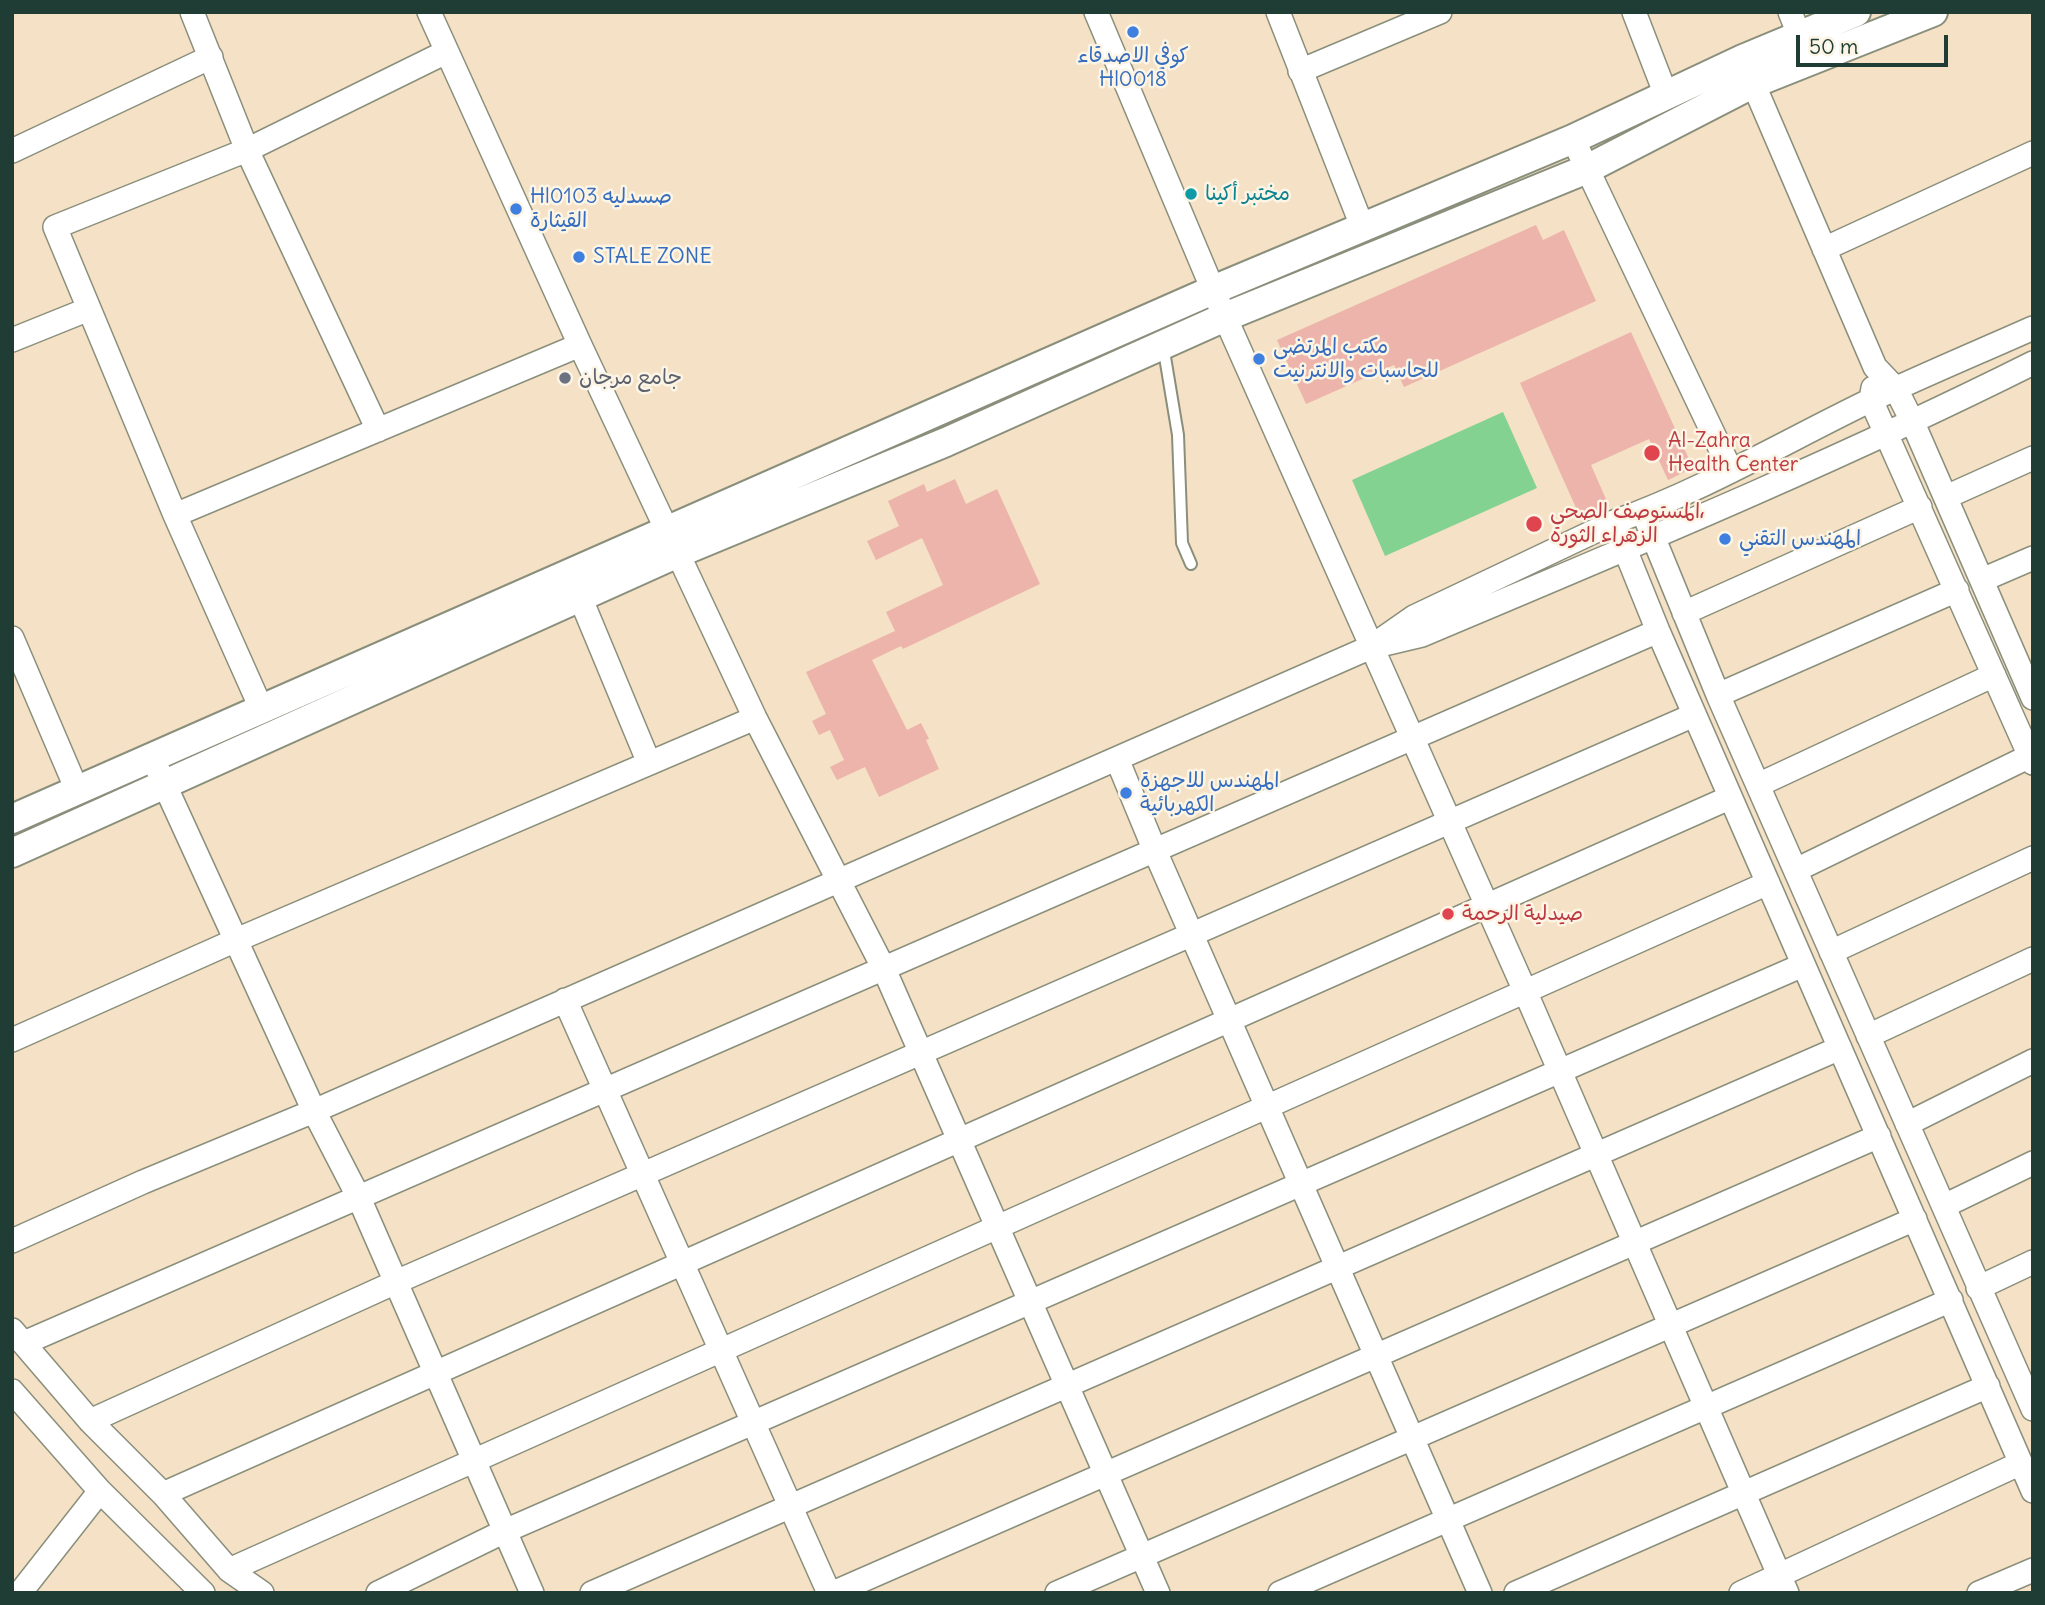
<!DOCTYPE html>
<meta charset="utf-8">
<style>
body{margin:0}
#map{position:relative;width:2045px;height:1605px;overflow:hidden;background:#f5e1c5;font-family:Delius,sans-serif}
canvas{display:block}
.frame{position:absolute;inset:0;border:14px solid #1f3d34;pointer-events:none}
.scale{position:absolute;left:1796px;top:35px;width:152px;height:32px;box-sizing:border-box;border:4px solid #1f3d34;border-top:0;padding-left:9px;font-size:21px;line-height:24px;white-space:nowrap;color:#1f3d34;-webkit-text-stroke:5px #fcf5e5;paint-order:stroke}
</style>
<div id="map">
<canvas width="2045" height="1605"></canvas>
<div class="frame"></div>
<div class="scale">50 m</div>
</div>
<script>
const g = document.querySelector('canvas').getContext('2d');
g.lineJoin = 'round';
function fillPath(path, color) { g.fillStyle = color; g.fill(path, 'evenodd'); }
function trace(path, color, width, dash) { g.strokeStyle = color; g.lineWidth = width; g.lineCap = dash ? 'butt' : 'round'; g.setLineDash(dash || []); g.stroke(path); }
function label(font, color, halo, rows, align = 'center') {
  g.font = font + ' Delius,"Playpen Sans Arabic",sans-serif'; g.lineWidth = 5; g.setLineDash([]); g.textBaseline = 'middle'; g.strokeStyle = halo; g.fillStyle = color; for (const [text, x, y, turn = 0] of rows) {
    g.save(); g.translate(x, y); g.rotate((+turn || 0) * Math.PI / 180); g.textAlign = isNaN(turn) ? turn : align; if (halo) g.strokeText(text, 0, 0); g.fillText(text, 0, 0); g.restore();
  }
}
fillPath(new Path2D(`
 M1503 412 1537 488 1385 556 1352 480Z`), '#84d291');
fillPath(new Path2D(`
 M1536 225 1543 240 1564 230 1596 301 1404 387 1394 365 1306 404 1277 340Z
 M1631 332 1693 468 1668 480 1649 439 1591 465 1609 506 1581 519 1520 383Z
 M955 479 966 504 997 489 1040 584 903 649 901 646 872 660 907 730 921 723 929 739 926 740 939 769 879 797 865 767 837 780 830 767 844 760 830 730 819 735 812 721 826 714 806 672 895 631 886 612 943 585 922 538 876 560 867 541 899 526 888 501 924 484 927 492Z`), '#ecb4aa');
const service = new Path2D(`
 M1163 345 1178 435 1182 543 1191 564`);
const minor = new Path2D(`
 M192 12 247 150 378 430
 M429 12 580 345 755 718 884 969 1158 1593
 M1096 12 1213 290 1525 991 1787 1593
 M1278 12 1362 226
 M1634 12 1666 95
 M1790 12 1800 37
 M1747 69 1875 367 1896 389 1913 423 2033 698
 M1300 71 1440 12
 M1573 139 1731 471
 M12 151 211 57
 M1824 249 2033 153
 M12 340 89 309
 M1873 388 1871 400 2033 763
 M1946 497 2033 458
 M1643 512 1718 695 2033 1409
 M175 515 580 345
 M1614 522 1658 631 2033 1491
 M1982 580 2033 558
 M580 597 649 763
 M1684 613 1920 507
 M12 638 77 790
 M1384 644 1422 635C1628 548 1833 463 2033 363
 M1718 695 1957 590
 M261 708 175 515 55 227 247 150 446 52
 M152 757 314 1111 359 1198 532 1593
 M1117 759 1155 851 1480 1593
 M1758 785 1994 675
 M1796 870 2030 756
 M1831 952 2033 858
 M565 1000 829 1593
 M1868 1036 2033 959
 M12 1040 234 941 755 718
 M1907 1124 2033 1061
 M1944 1206 2033 1163
 M12 1241 143 1182 314 1111 1371 647 1414 617 1614 522C1704 490 1786 441 1871 400 1924 375 1979 352 2033 328
 M1978 1288 2033 1262
 M12 1330 90 1421 163 1494 229 1570 262 1593
 M24 1343 1658 631
 M12 1391 100 1491 203 1593
 M90 1421 396 1282 1694 715
 M163 1494 1729 798
 M229 1570 1768 883
 M20 1593 100 1491
 M378 1593 505 1531 1803 965
 M592 1593 1840 1048
 M833 1593 1879 1136
 M1057 1593 1915 1219
 M1280 1593 1951 1300
 M1516 1593 1988 1386
 M1741 1593 2021 1463
 M1979 1593 2033 1570`);
const tertiary = new Path2D(`
 M12 819 1213 290 1573 139 1743 59 1856 12
 M12 853 678 553 946 442 1225 317 1587 169 1752 84 1933 12`);
trace(service, '#8a8f7c', 14);
trace(minor, '#8a8f7c', 26);
trace(tertiary, '#8a8f7c', 32);
trace(service, '#fff', 10);
trace(minor, '#fff', 23);
trace(tertiary, '#fff', 28);
for (const [x, y, r, color] of [
 [1133,32,7,"#3f7fe0"],
 [1191,194,7,"#0f9aa8"],
 [516,209,7,"#3f7fe0"],
 [579,257,7,"#3f7fe0"],
 [1259,359,7,"#3f7fe0"],
 [565,378,7,"#6b7280"],
 [1652,453,9,"#e0444e"],
 [1534,524,9,"#e0444e"],
 [1725,539,7,"#3f7fe0"],
 [1126,793,7,"#3f7fe0"],
 [1448,914,7,"#e0444e"]
]) { const dot = new Path2D(); dot.arc(x, y, r, 0, 2 * Math.PI); g.fillStyle = color; g.fill(dot); trace(dot, '#fcf5e5', 2.5); }
label('21px', '#366cbe', '#fcf5e5', [
 ["كوفي الاصدقاء",1133,56,"center"],
 ["Hl0018",1133,80,"center"],
 ["Hl0103 صسدليه",530,197],
 ["القيثارة",530,221],
 ["STALE ZONE",593,257],
 ["مكتب المرتضى",1273,347],
 ["للحاسبات والانترنيت",1273,371],
 ["المهندس التقني",1739,539],
 ["المهندس للاجهزة",1140,781],
 ["الكهربائية",1140,805]
], 'left');
label('21px', '#0d838f', '#fcf5e5', [
 ["مختبر أكينا",1205,194]
], 'left');
label('21px', '#5b616d', '#fcf5e5', [
 ["جامع مرجان",579,378]
], 'left');
label('21px', '#be3a42', '#fcf5e5', [
 ["Al-Zahra",1668,441],
 ["Health Center",1668,465],
 ["المستوصف الصحي،",1550,512],
 ["الزهراء الثوره",1550,536],
 ["صيدلية الرحمة",1462,914]
], 'left');
</script>
